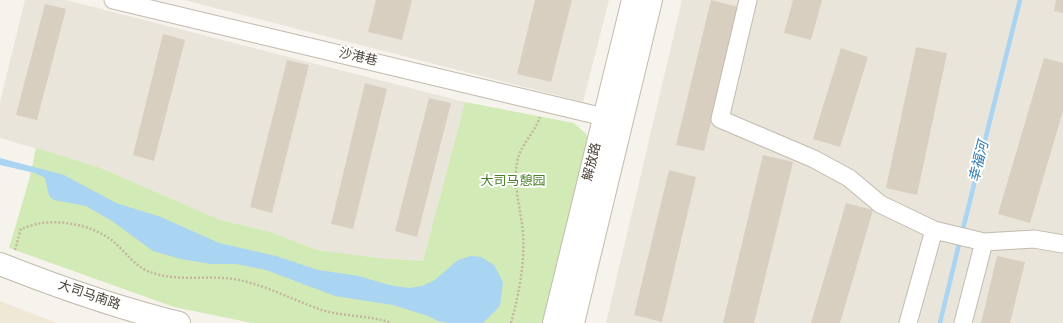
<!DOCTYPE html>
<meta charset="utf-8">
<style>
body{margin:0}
canvas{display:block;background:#f6f3ec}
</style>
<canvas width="1063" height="323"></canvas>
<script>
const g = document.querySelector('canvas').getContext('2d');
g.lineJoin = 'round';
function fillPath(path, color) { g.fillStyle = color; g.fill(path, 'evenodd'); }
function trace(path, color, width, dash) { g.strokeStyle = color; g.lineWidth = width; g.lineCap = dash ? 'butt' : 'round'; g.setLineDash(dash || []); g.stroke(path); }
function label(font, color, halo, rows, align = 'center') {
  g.font = font + ' "Source Sans 3","Noto Sans SC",sans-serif'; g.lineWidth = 4; g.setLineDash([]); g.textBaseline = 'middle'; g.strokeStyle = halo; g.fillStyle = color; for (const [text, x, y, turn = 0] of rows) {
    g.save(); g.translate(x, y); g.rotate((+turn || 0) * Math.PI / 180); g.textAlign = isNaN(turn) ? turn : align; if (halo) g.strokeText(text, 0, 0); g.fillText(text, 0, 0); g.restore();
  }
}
fillPath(new Path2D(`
 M25 0H66L465 102 423 261 379 258 317 250 271 232 220 220 101 168 0 138V102Z
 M184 0H609L583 102Z
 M682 0H1063V323H606Z`), '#eae5da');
fillPath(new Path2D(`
 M0 301 57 323H0Z`), '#efe8d6');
fillPath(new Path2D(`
 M465 102 574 123 586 134 591 146 544 323H252L174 307 9 248 30 177 36 148 101 168 220 220 271 232 317 250 379 258 423 261Z`), '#d2eab5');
fillPath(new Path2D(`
 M0 158 64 175 116 203 161 217 219 243 276 256 318 270 359 276 389 285 409 288 422 286 435 280 458 260 471 256 481 257 494 265 503 282 500 306 483 323H448L438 321 428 316 393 305 335 296 266 270 236 264H211L181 259 153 251 112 221 86 206 54 200 49 196 45 178 35 173 0 165Z`), '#a9d4f2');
trace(new Path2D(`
 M962 233 1020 0
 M940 323 960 240`), '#a9d4f2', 4.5);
fillPath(new Path2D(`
 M376 0H412L402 40 368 32Z
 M535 0H572L551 82 517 74Z
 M711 0 738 7 704 151 676 145Z
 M793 0H822L811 40 784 33Z
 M1056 0H1063V13L1054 11Z
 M45 4 66 9 37 120 16 115Z
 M163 34 185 40 154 161 133 155Z
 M916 47 947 53 917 195 886 188Z
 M841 48 868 57 840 147 813 139Z
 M1044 58 1063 63V111L1030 223 998 214Z
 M287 60 309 65 272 213 250 207Z
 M365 83 387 89 353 229 331 224Z
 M429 98 451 103 417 237 395 231Z
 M763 155 793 162 754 323H723Z
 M669 170 696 177 662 322 634 315Z
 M846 203 873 210 840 323H811Z
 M997 256 1025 262 1010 323H981Z`), '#d8cfc1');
const minor = new Path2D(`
 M113 0 604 117
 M748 0 720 119 814 159 849 178 880 204 934 230 984 242 1034 239 1063 244
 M908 323 934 230
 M963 323 984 242`);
const tertiary = new Path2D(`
 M0 264C58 287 118 308 179 323
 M554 323 633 0
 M573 323 651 0`);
trace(minor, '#c2bbae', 19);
trace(tertiary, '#c2bbae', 24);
trace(new Path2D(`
 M15 250 21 229C27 227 35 224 41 223 66 220 93 226 113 241 125 251 135 267 150 272 177 282 206 275 234 279 267 285 294 301 325 311 347 317 370 315 391 323
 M511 323C519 294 525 263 523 233 521 209 513 187 517 163 519 146 535 133 540 117`), '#c4b79f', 2.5, [2, 2]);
trace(minor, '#fff', 17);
trace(tertiary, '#fff', 22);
label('13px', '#4b4439', '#fff', [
 ["沙港巷",358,58,13],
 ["解放路",593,162,-76],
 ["大司马南路",89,296,19]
]);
label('13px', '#4a7f2a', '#fff', [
 ["大司马憩园",513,182]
]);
label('italic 14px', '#2e7ab2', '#fff', [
 ["幸福河",980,162,-76]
]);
</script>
